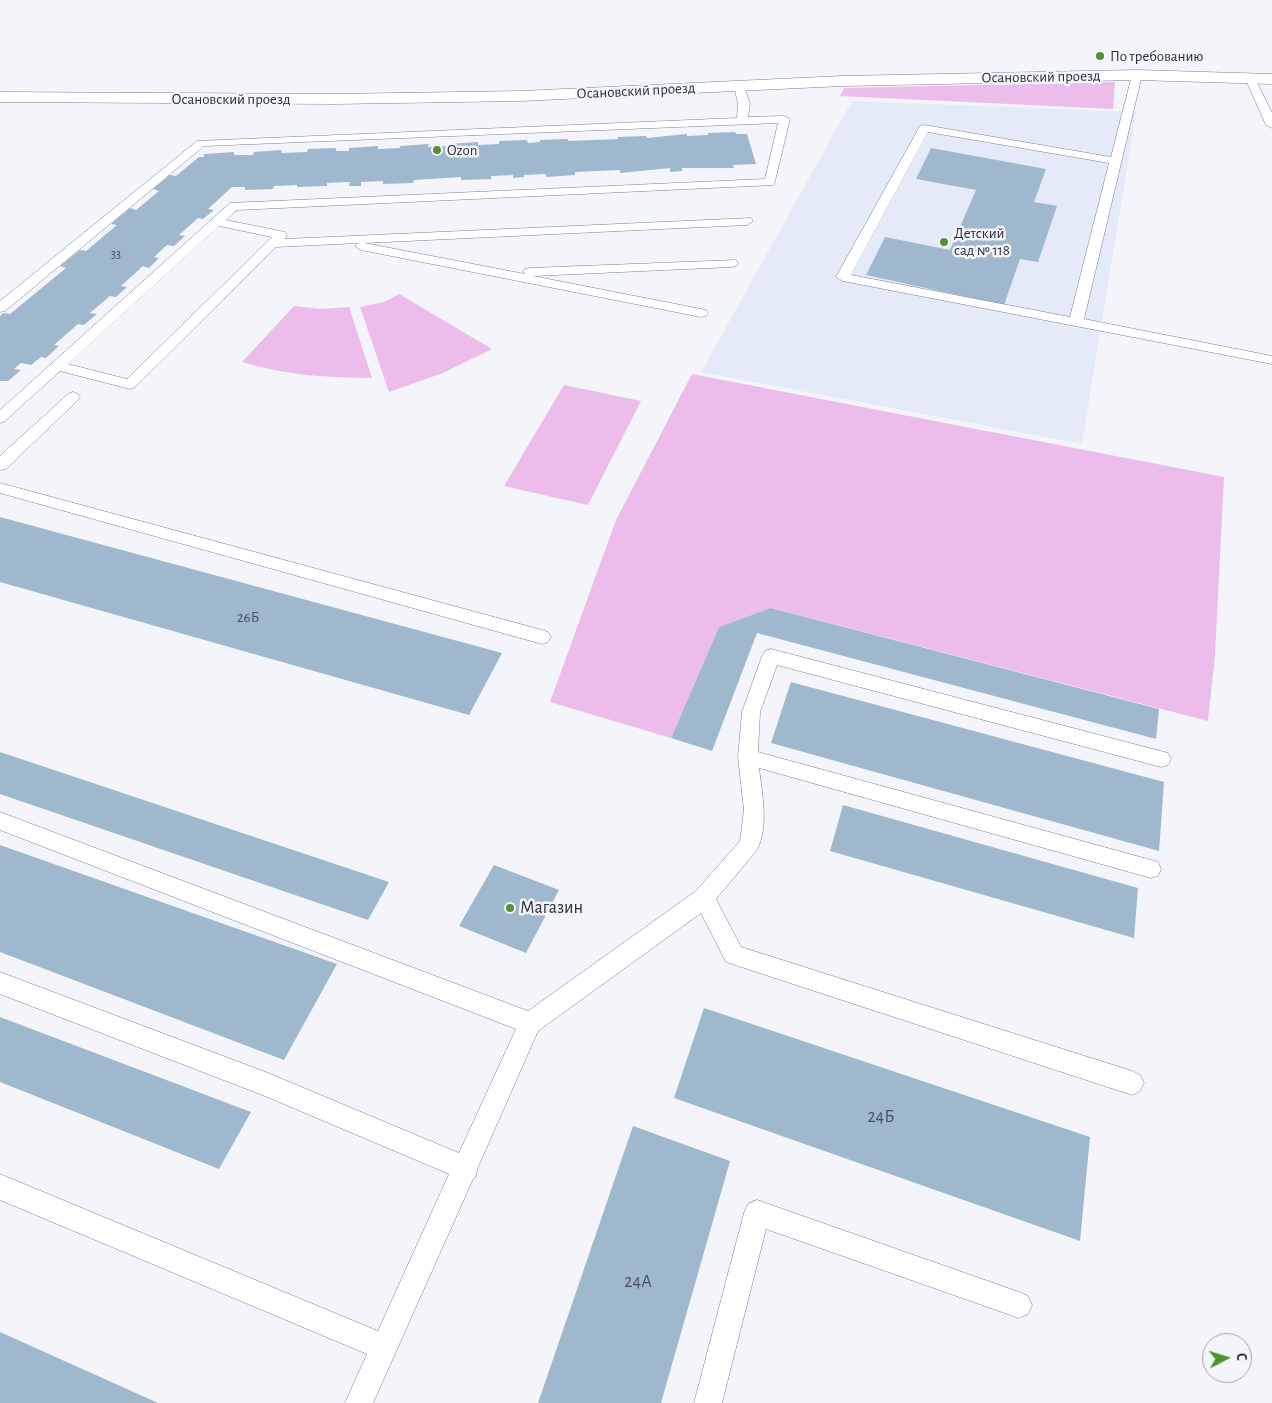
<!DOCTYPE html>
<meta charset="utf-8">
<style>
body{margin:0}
#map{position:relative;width:1272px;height:1403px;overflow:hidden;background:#f3f5fb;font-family:"Alegreya Sans",sans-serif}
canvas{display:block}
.north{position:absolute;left:1202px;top:1333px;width:50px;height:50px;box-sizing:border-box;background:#f3f5fb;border:1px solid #a3a5ad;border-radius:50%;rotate:85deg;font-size:14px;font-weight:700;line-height:20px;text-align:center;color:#2b2e39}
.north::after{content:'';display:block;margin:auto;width:18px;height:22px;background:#549232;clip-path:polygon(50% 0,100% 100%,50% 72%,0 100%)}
</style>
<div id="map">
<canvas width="1272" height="1403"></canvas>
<div class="north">С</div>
</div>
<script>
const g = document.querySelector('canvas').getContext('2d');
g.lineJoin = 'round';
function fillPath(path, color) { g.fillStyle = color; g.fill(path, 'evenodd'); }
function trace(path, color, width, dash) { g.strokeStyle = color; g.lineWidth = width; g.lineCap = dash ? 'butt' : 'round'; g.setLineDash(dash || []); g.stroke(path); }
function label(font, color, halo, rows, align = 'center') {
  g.font = font + ' "Alegreya Sans",sans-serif'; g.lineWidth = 5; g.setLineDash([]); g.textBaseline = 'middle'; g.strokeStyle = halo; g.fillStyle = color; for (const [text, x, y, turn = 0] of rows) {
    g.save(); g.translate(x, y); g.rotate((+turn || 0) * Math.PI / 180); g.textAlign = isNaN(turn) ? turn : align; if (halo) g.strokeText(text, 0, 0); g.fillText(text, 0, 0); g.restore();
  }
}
fillPath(new Path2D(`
 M852 101 1136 112 1082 444 701 372Z`), '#e5eaf9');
fillPath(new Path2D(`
 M1115 82 1113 109 840 96 844 88Z
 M399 294 492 349 443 373 389 392 360 307 384 302Z
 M294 306 321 309 349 307 372 378C327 378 285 375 242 362Z
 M692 374 1224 477 1215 655 1208 721 772 608 719 627 671 738 550 702 616 520Z
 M564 385 641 401 588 505 504 486Z`), '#ecbcea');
fillPath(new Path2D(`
 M735 132 736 134H747L756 164 733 165 734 168H682V171L670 172V168L620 173V170L575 172V175L546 177V174L524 175V177L513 178V175L491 176V179L461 180V177L414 180 413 183 383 184V181L361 182V186H349L350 182 327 183V186L297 187V185L274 186 273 189 245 190V187H232L208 209 214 210 203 219 198 218 179 235 185 236 174 246 167 245 154 257 159 258 149 268 143 266 121 286 127 287 116 297 110 296 90 313 97 314 84 325 78 324 54 345 59 346 46 358 41 357 31 365 21 363 14 369 21 370 8 381H0V316L3 313 10 314 66 268 60 266 80 250 86 251 117 225 111 224 130 208 136 210 159 191 153 189 170 175 176 176 199 157H204V154L234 152V155H253L254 152 282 150 281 153 307 152 308 149 336 148V151H349V148L378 146V149L400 148V146L429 144 428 147 449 146V144L478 142V145L499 144V141L527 140 528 143 540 142V140L568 139V141L618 139V137L646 136 647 138 687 134V136L708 135V133Z
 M931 148 1046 169 1034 202 1057 206 1038 262 1020 259 1004 305 866 275 885 237 950 250 976 190 916 179Z
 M0 517 502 653 469 715 0 582Z
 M771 608 1159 709 1156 739 757 633 712 751 671 738 719 627Z
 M791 682 1164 782 1159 851 771 743Z
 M0 752 389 882 368 920 0 794Z
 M843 805 1138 888 1134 938 830 851Z
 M0 845 337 964 284 1060 0 952Z
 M494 865 559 890 526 953 459 926Z
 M704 1008 1090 1137 1080 1241 674 1098Z
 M0 1017 251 1112 219 1169 0 1082Z
 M633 1126 730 1161 661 1403H538Z
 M0 1332 158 1403H0Z`), '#9fb8ce');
const lane = new Path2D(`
 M1137 72 1142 75 1084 319 1272 356V364L843 281 836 277 920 126 924 125 1111 157 1132 75ZM928 132 1109 163 1070 317 851 275Z
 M1250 75 1255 78 1272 113V128L1266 125 1245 78Z
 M739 83 744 86 750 104 748 117 784 116 790 119 774 185 237 210 226 220 285 232 287 235 285 239 751 218 753 221 747 225 364 243 525 274 523 272 525 269 530 268 736 260 738 263 736 266 731 267 533 276 701 309 706 310 708 313 706 316 701 317 361 250 355 246 358 243 276 247 135 387 130 389 60 371 5 421 0 423V410L230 203 765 179 778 123 204 146 5 311 0 312V301L197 141 737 118 738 104 734 86ZM219 226 272 237 127 379 68 364Z
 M73 392 78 394 80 397 78 400 6 469 0 470V456L68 394Z
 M0 483 542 630 548 632 551 637 548 642 542 644 0 493Z
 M771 649 1168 753 1171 759 1168 765 1161 767 777 665 760 712 758 752 1151 860 1158 862 1161 869 1158 876 1151 878 759 768C762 794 769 826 757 850L716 899 741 947 1132 1071 1140 1075 1144 1083 1140 1091 1132 1095 726 962 701 913 538 1031 478 1167 475 1178 473 1179 373 1403H345L367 1354 0 1200V1174L378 1331 449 1174 265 1096 0 994V972L268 1073 459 1153 516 1029 0 830V812L528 1011 696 891 740 841 744 810 738 757 742 712 762 656 765 651Z
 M757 1200 1019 1292 1028 1296 1032 1305 1028 1314 1019 1318 766 1229 722 1403H694L744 1213 748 1204Z`);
const street = new Path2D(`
 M1137 70 1272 74V84L1137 80 843 86 521 101 335 104 0 102V92L335 94 521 91 843 76Z`);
trace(lane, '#767e99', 1);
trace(street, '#767e99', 1);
fillPath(lane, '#fff');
fillPath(street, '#fff');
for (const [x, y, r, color] of [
 [1100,56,5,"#549232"],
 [437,150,5,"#549232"],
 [944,242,5,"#549232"],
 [510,908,5,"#549232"]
]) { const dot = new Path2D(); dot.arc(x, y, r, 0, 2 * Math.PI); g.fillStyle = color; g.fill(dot); trace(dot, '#f3f5fb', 2); }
label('12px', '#48505e', null, [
 ["33",116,254]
]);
label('15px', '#2b2e39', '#f3f5fb', [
 ["По требованию",1110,56],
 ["Ozon",447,150],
 ["Детский",954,233],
 ["сад № 118",954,250]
], 'left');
label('15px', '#2b2e39', '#f3f5fb', [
 ["Осановский проезд",1041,77,-1],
 ["Осановский проезд",636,91,-3],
 ["Осановский проезд",231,99]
]);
label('15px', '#48505e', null, [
 ["26Б",248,617]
]);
label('18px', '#2b2e39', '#f3f5fb', [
 ["Магазин",520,908]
], 'left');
label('18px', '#48505e', null, [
 ["24Б",881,1117],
 ["24А",638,1282]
]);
</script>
